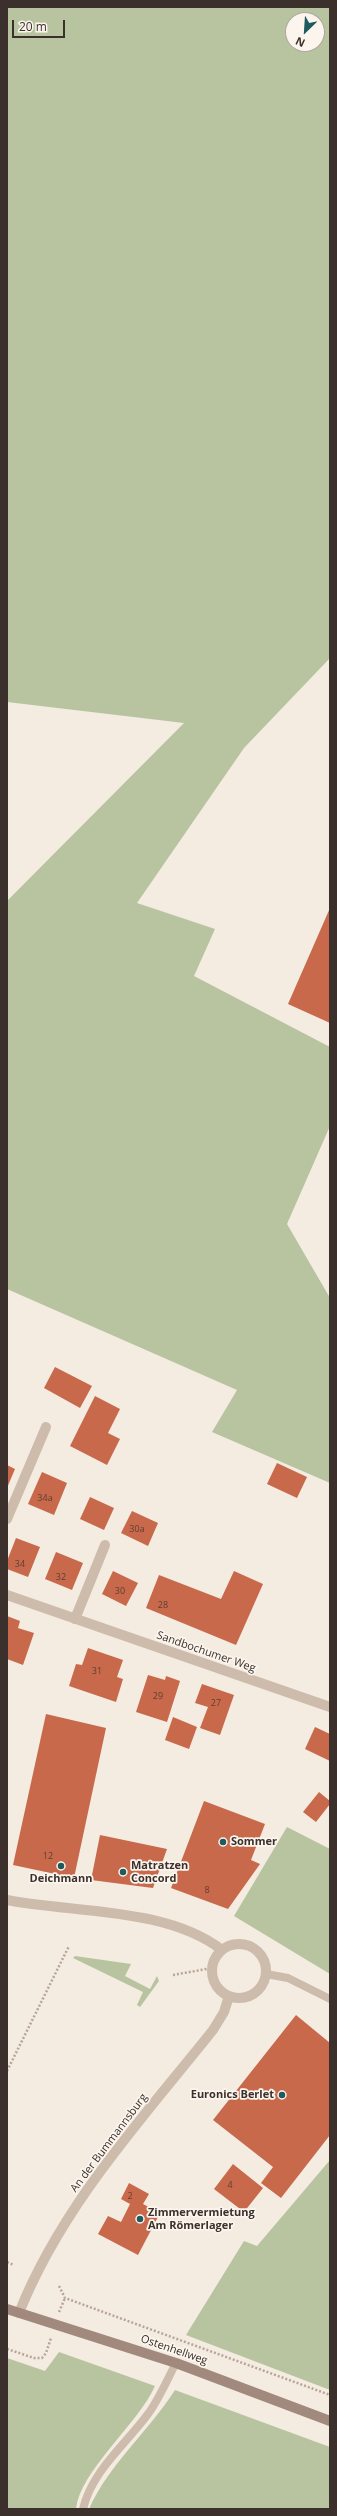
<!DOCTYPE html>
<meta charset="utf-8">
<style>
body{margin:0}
#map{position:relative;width:337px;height:2516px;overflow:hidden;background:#f4ebe1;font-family:"Open Sans",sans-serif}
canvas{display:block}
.frame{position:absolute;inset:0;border:8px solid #3b302b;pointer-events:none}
.north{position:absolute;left:285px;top:12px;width:40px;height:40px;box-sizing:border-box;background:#fbf5ee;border:1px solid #aea6a0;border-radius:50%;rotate:205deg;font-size:11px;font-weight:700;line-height:16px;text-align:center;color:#3b302b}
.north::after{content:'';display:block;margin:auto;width:14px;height:18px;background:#1f5a5e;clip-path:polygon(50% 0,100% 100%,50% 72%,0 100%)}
.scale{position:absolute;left:12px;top:20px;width:53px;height:18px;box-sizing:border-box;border:2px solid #3b302b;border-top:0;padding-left:5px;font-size:12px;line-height:14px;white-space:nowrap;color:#3b302b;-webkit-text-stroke:3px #fbf5ee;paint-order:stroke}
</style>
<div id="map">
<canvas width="337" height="2516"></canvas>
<div class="frame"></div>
<div class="north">N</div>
<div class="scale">20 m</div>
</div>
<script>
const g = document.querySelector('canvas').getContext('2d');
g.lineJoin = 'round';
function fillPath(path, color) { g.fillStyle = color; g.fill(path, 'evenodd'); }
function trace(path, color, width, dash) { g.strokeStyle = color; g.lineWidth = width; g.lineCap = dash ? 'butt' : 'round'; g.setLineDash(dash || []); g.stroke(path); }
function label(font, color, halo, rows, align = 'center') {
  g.font = font + ' "Open Sans",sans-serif'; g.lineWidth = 3.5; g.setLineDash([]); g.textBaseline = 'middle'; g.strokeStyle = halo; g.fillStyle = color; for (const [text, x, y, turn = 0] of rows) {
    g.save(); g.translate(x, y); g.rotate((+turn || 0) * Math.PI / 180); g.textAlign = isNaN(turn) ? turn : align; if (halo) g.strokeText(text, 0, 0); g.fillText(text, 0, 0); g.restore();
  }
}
fillPath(new Path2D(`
 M7 7H330V658L244 748 137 903 215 929 194 976 330 1047V1126L287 1224 330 1298V1483L212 1432 237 1390 7 1289V901L184 723 7 702ZM293 20H317V44H293Z
 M287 1827 330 1849V1974L234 1916Z
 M75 1956 131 1964 125 1976 150 1989 157 1976 159 1981 140 2007 137 2005 143 1992 73 1958Z
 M330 2160V2390L186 2335 244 2241 257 2246Z
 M59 2352 155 2386C138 2424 80 2471 76 2509H7V2358L45 2371Z
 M175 2390 330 2447V2509H89C109 2464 149 2431 175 2390Z`), '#b8c4a0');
fillPath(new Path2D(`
 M330 908V1023L288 1004Z
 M55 1367 92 1386 80 1408 44 1388Z
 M95 1396 120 1409 108 1433 120 1439 107 1465 70 1446Z
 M277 1463 307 1477 297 1498 267 1484Z
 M7 1465 15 1469 7 1488Z
 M42 1472 67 1483 54 1515 28 1504Z
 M90 1497 114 1508 104 1530 80 1519Z
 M132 1511 158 1523 148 1546 121 1533Z
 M16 1538 40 1547 28 1577 7 1569V1561Z
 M56 1552 83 1563 72 1590 45 1579Z
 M113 1571 138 1583 126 1606 102 1594Z
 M234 1571 263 1584 236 1645 146 1608 159 1575 221 1599Z
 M7 1616 20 1621 18 1628 34 1633 23 1665 7 1659Z
 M88 1648 123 1660 117 1677 123 1679 116 1702 69 1686 76 1664 82 1665Z
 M148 1675 165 1680 166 1676 180 1681 167 1722 136 1712Z
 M202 1684 234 1695 220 1735 200 1728 208 1707 195 1703Z
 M46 1714 106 1728 74 1878 13 1865Z
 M173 1717 197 1727 189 1749 165 1740Z
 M315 1727 330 1734V1761L305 1749Z
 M319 1792 330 1801V1804L316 1822 303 1812Z
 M204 1801 265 1824 251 1860 260 1864 228 1909 171 1888Z
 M100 1835 167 1849 153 1888 91 1880Z
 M296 2015 330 2043V2135L281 2198 261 2183 273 2167 213 2120Z
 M233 2164 263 2188 244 2212 214 2189Z
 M129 2183 149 2194 143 2204 160 2213 138 2255 98 2234 108 2216 121 2222 130 2204 121 2199Z`), '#c8694b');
trace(new Path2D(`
 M173 1975 212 1968
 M7 2071 69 1946
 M7 2262 14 2265
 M59 2286 65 2298 330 2395
 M59 2312 65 2298
 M7 2349 34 2358H42L46 2353 51 2338`), '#b9a596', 2.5, [2, 2]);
trace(new Path2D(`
 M266 1974 288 1978 330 1999
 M83 2509C92 2471 125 2445 148 2414 159 2399 167 2380 176 2363`), '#cdbbac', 8);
trace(new Path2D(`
 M7 1519 46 1427
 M7 1595 330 1707
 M75 1619 105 1545
 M7 1900C74 1913 166 1907 222 1950
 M212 1971a27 27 0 1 1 54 0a27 27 0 1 1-54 0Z
 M19 2313C62 2205 142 2119 213 2030L224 2012 229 1996`), '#cdbbac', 10);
trace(new Path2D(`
 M7 2309 176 2363 330 2421`), '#a18a7d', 10);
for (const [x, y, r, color] of [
 [223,1842,4,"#1f5a5e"],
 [61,1866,4,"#1f5a5e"],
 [123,1872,4,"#1f5a5e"],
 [282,2095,4,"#1f5a5e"],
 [140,2219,4,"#1f5a5e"]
]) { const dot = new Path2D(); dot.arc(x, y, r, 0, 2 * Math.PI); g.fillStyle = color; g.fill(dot); trace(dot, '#fbf5ee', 1.5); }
label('9px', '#5e3e33', null, [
 ["34a",45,1498],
 ["30a",137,1529],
 ["34",20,1564],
 ["32",61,1577],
 ["30",120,1591],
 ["28",163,1605],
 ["31",97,1671],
 ["29",158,1696],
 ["27",216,1703],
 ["12",48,1856],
 ["8",207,1890],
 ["4",230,2185],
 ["2",130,2196]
]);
label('11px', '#3b302b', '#fbf5ee', [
 ["Sandbochumer Weg",206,1652,19],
 ["An der Bummannsburg",109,2143,-53],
 ["Ostenhellweg",174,2350,19]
]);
label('bold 11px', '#3b302b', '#fbf5ee', [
 ["Sommer",231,1842],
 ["Matratzen",131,1866],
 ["Concord",131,1879],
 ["Deichmann",61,1879,"center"],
 ["Euronics Berlet",274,2095,"right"],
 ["Zimmervermietung",148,2213],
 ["Am Römerlager",148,2226]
], 'left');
</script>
